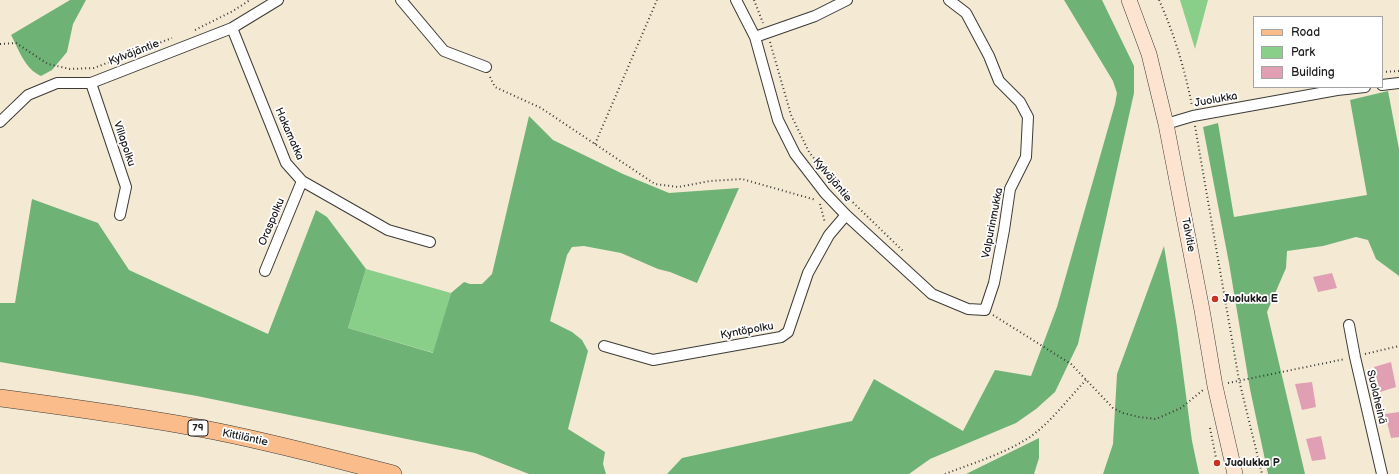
<!DOCTYPE html>
<meta charset="utf-8">
<style>
body{margin:0}
#map{position:relative;width:1399px;height:474px;overflow:hidden;background:#f4e9d3;font-family:"Balsamiq Sans",sans-serif}
canvas{display:block}
.legend{position:absolute;left:1253px;top:16px;width:130px;height:72px;box-sizing:border-box;background:#fff;border:1px solid #a4a4a4;margin:0;padding:5px 7px;list-style:none;font-size:12px;color:#1c1c1c}
.legend li{display:flex;align-items:center;gap:8px;height:20px}
.legend b{width:20px;border:1px solid #a4a4a4}
</style>
<div id="map">
<canvas width="1399" height="474"></canvas>
<ul class="legend">
<li><b style="height:5px;background:#fabc8b"></b>Road</li>
<li><b style="height:11px;background:#89cf8a"></b>Park</li>
<li><b style="height:11px;background:#e19fb3"></b>Building</li>
</ul>
</div>
<script>
const g = document.querySelector('canvas').getContext('2d');
g.lineJoin = 'round';
function fillPath(path, color) { g.fillStyle = color; g.fill(path, 'evenodd'); }
function trace(path, color, width, dash) { g.strokeStyle = color; g.lineWidth = width; g.lineCap = dash ? 'butt' : 'round'; g.setLineDash(dash || []); g.stroke(path); }
function label(font, color, halo, rows, align = 'center') {
  g.font = font + ' "Balsamiq Sans",sans-serif'; g.lineWidth = 3.5; g.setLineDash([]); g.textBaseline = 'middle'; g.strokeStyle = halo; g.fillStyle = color; for (const [text, x, y, turn = 0] of rows) {
    g.save(); g.translate(x, y); g.rotate((+turn || 0) * Math.PI / 180); g.textAlign = isNaN(turn) ? turn : align; if (halo) g.strokeText(text, 0, 0); g.fillText(text, 0, 0); g.restore();
  }
}
fillPath(new Path2D(`
 M1180 0H1208L1195 49Z
 M366 269 451 293 434 353 348 328Z`), '#89cf8a');
fillPath(new Path2D(`
 M70 0H86L73 24 67 52 52 70 41 76C25 69 19 50 11 35Z
 M1064 0H1102L1134 66V93L1078 344 1055 392 1036 409 1016 423 930 459 909 474H667L682 458 852 421 874 379 963 431 995 370 1031 376 1057 307 1115 104 1117 93 1113 81Z
 M1388 91 1399 149V276L1376 259 1368 240 1356 237 1323 246 1287 251 1286 268 1267 312 1305 474H1268L1250 389 1229 263 1203 127 1218 123 1234 217 1367 195 1350 100Z
 M529 116 553 140 623 174 669 193 739 188 697 283 670 272 658 269 621 253 584 246 572 247 567 255 550 321 572 332 582 340 588 351 568 429 605 452 603 464 606 474H529L475 453 197 396 0 362V303H15L32 199 98 223 129 270 268 334 316 210 327 217 366 269 348 328 433 353 451 293 464 282 470 284H482L492 274Z
 M1164 246 1177 327 1192 441 1199 474H1103L1113 444 1117 374Z
 M1039 438V458L1034 474H966Z`), '#6eb276');
fillPath(new Path2D(`
 M1332 273 1337 288 1318 292 1313 277Z
 M1391 362 1396 387 1380 392 1374 367Z
 M1312 382 1316 407 1302 410 1295 384Z
 M1399 412V437L1391 438 1385 414Z
 M1321 436 1326 459 1312 461 1306 439Z`), '#e19fb3');
const street = new Path2D(`
 M401 0 444 51 486 67
 M736 0 755 37 778 120 795 154 825 193 846 215 932 294 968 309 985 310 994 283 1004 230 1010 189 1026 157 1028 117 1020 102 999 81 989 56 966 13 949 0
 M232 28 286 163 302 181 388 230 430 242
 M755 37 815 16 847 0
 M91 83 126 187 120 215
 M1382 85 1399 83
 M0 122 28 95 57 83H91L232 28 278 0
 M1166 124 1193 116 1337 90 1365 87
 M265 271 302 181
 M1349 325 1355 357 1382 474
 M604 346 653 360 781 337 788 332 808 273 829 235 846 215`);
const secondary = new Path2D(`
 M1129 0 1149 54 1166 124 1202 310 1215 386 1235 474`);
const primary = new Path2D(`
 M0 398C68 407 136 416 204 429 268 441 330 458 393 474`);
trace(street, '#3c3b37', 12);
trace(secondary, '#3c3b37', 16);
trace(primary, '#3c3b37', 18);
trace(new Path2D(`
 M754 0 763 23
 M1159 0C1174 33 1185 70 1192 106
 M195 30 233 11 250 0
 M770 42 791 115 809 152 835 185 904 252
 M0 44 16 43 48 64 70 69 94 68 172 38
 M1382 72 1399 71
 M490 77 495 87 541 108 655 184 678 187 710 181 742 179 816 200
 M1195 126 1239 380 1262 474
 M595 144 657 0
 M820 204 825 223
 M993 315 1071 364 1113 408 1123 413 1139 417 1156 419 1181 408 1203 390
 M1365 354 1399 346
 M1228 383 1345 359
 M1210 428 1217 463
 M945 474C973 463 1004 454 1030 437 1051 422 1068 399 1086 380`), '#3c3b37', 2, [1, 3]);
trace(street, '#fff', 10);
trace(secondary, '#fde4d1', 15);
trace(primary, '#fabc8b', 17);
for (const [x, y, r, color] of [
 [1215,299,4,"#c8321e"],
 [1217,463,4,"#c8321e"]
]) { const dot = new Path2D(); dot.arc(x, y, r, 0, 2 * Math.PI); g.fillStyle = color; g.fill(dot); trace(dot, '#fff', 1.5); }
for (const [x, y, w] of [
 [198,428,20]
]) { const box = new Path2D(); box.roundRect(x - w / 2, y - 8, w, 16, 3); g.fillStyle = '#fff'; g.fill(box); trace(box, '#1c1c1c', 1); }
label('bold 10px', '#1c1c1c', null, [
 ["79",198,428]
]);
label('11px', '#1c1c1c', '#fff', [
 ["Kylväjäntie",134,53,-21],
 ["Juolukka",1216,100,-10],
 ["Hakamatka",289,134,66],
 ["Villapolku",124,144,71],
 ["Kylväjäntie",832,180,50],
 ["Oraspolku",272,222,-67],
 ["Valpurinmukka",993,223,-79],
 ["Talvitie",1188,235,79],
 ["Kyntöpolku",747,331,-10],
 ["Suolaheinä",1376,397,77],
 ["Kittiläntie",245,438,12]
]);
label('bold 11px', '#1c1c1c', '#fff', [
 ["Juolukka E",1223,299],
 ["Juolukka P",1225,463]
], 'left');
</script>
